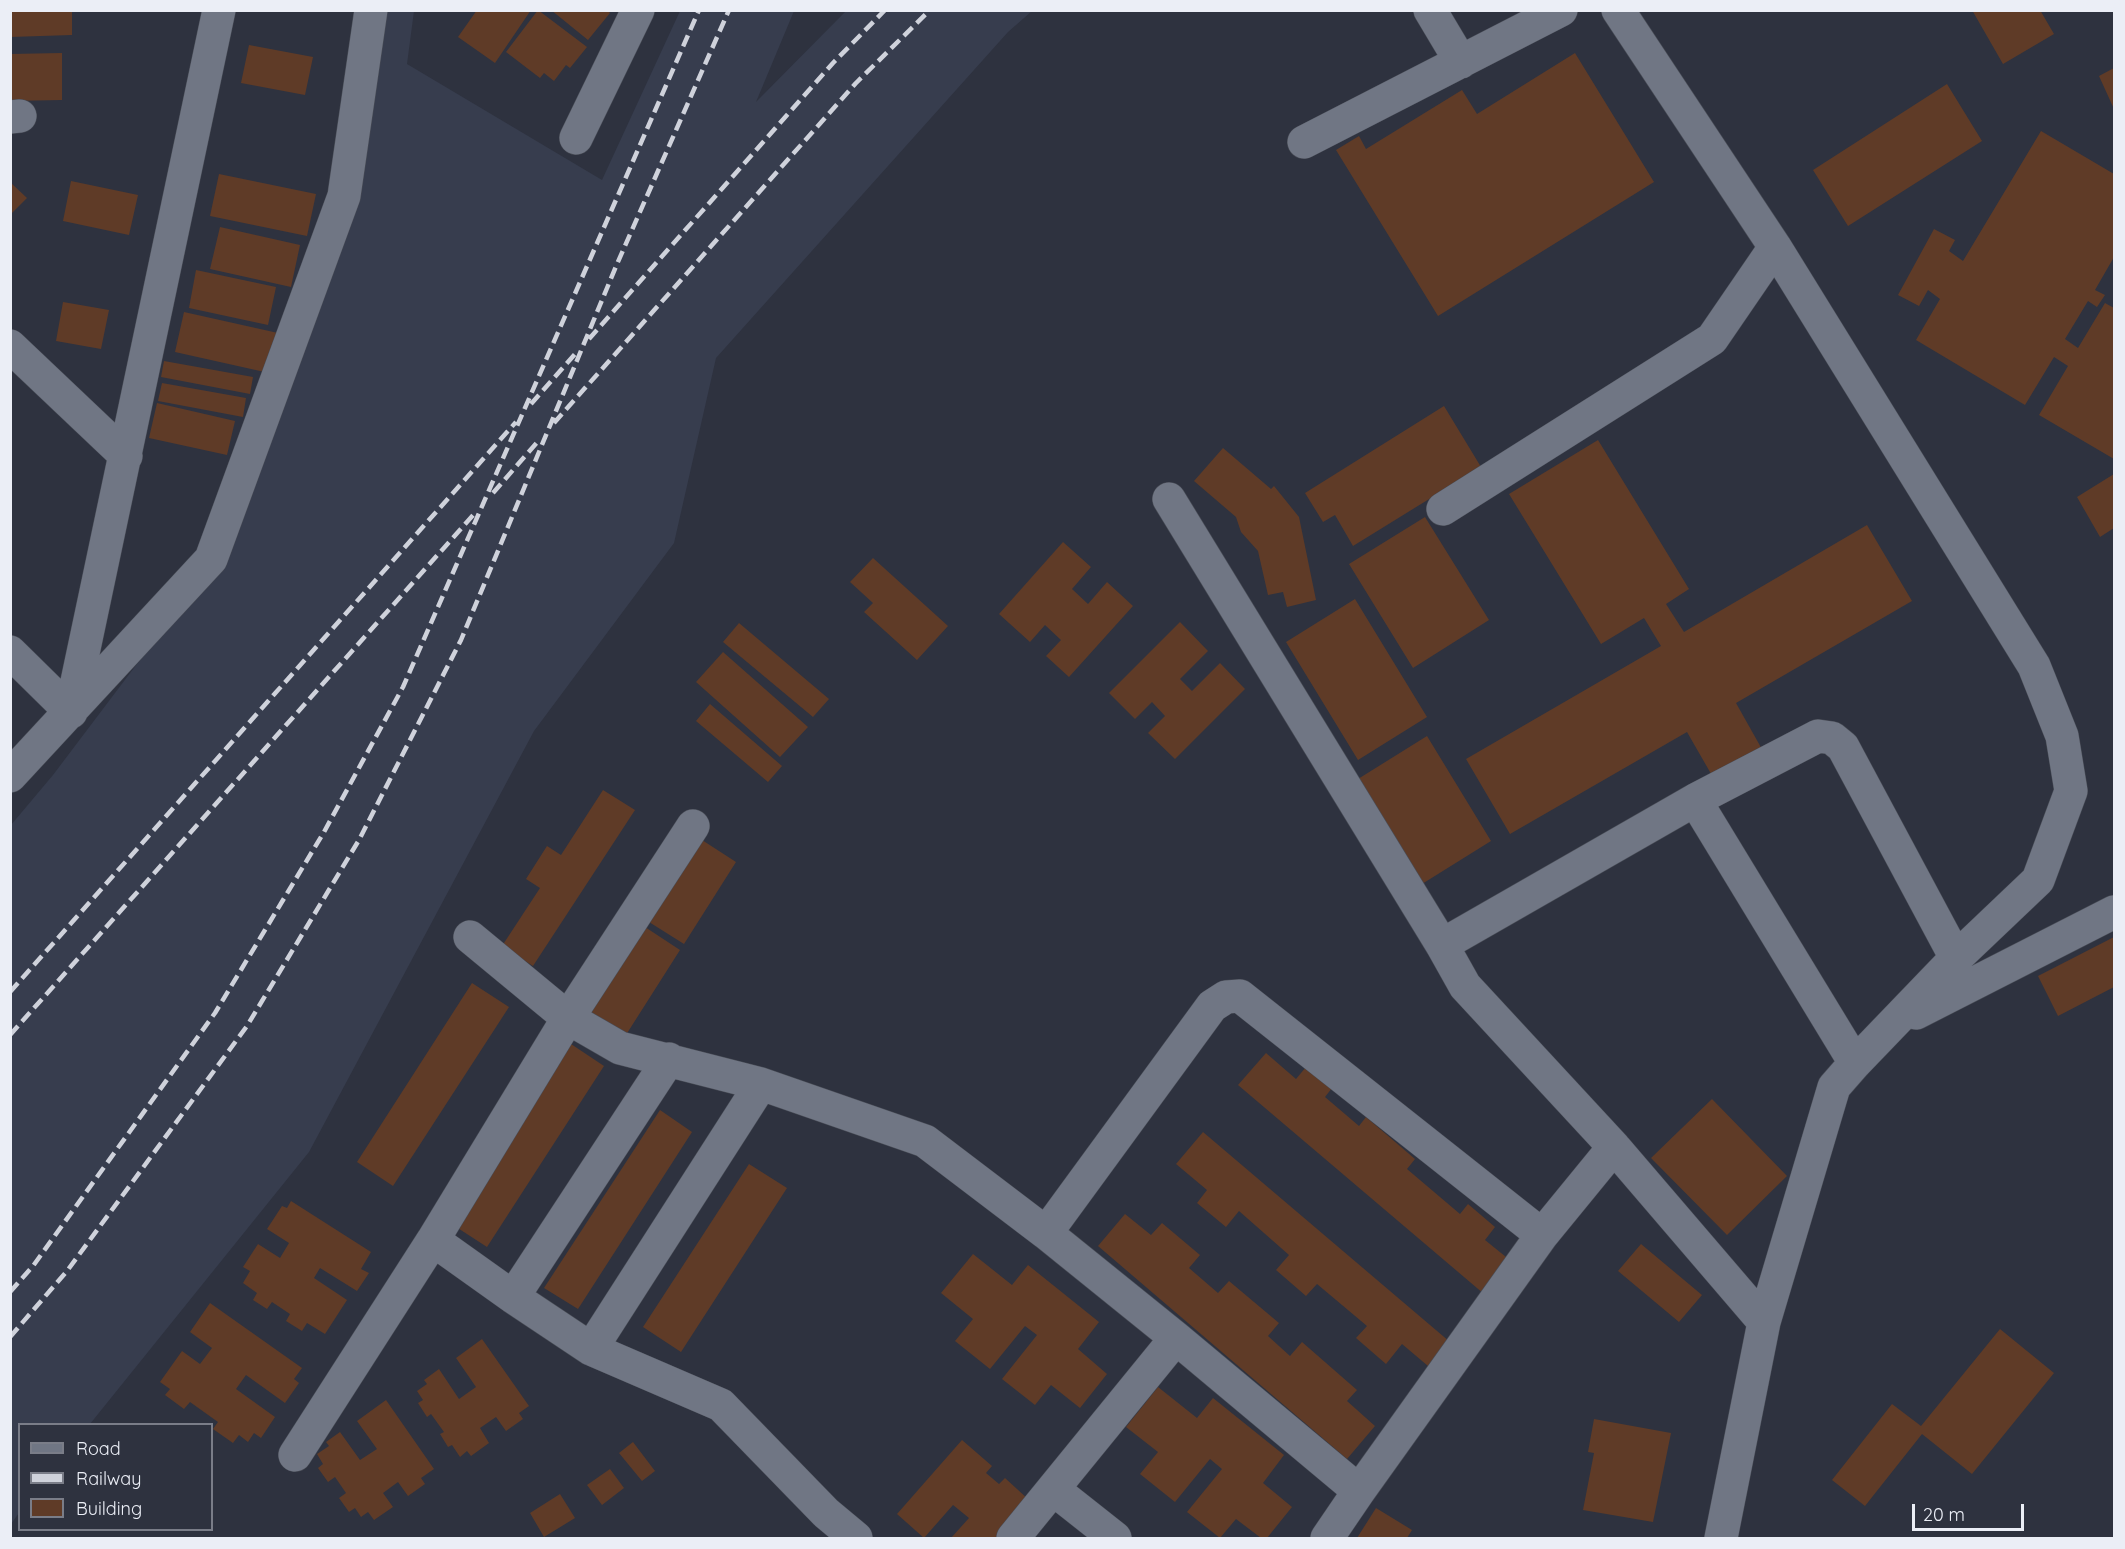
<!DOCTYPE html>
<style>
body{margin:0}
#map{position:relative;width:2125px;height:1549px;overflow:hidden;background:#2e323f;font-family:Quicksand,sans-serif}
canvas{display:block}
.frame{position:absolute;inset:0;border:12px solid #ebeef6;pointer-events:none}
.legend{position:absolute;left:18px;top:1423px;width:195px;height:108px;box-sizing:border-box;background:#2e323f;border:2px solid #7a7d88;margin:0;padding:8px 10px;list-style:none;font-size:18px;color:#ebeef6}
.legend li{display:flex;align-items:center;gap:12px;height:30px}
.legend b{width:30px;border:2px solid #7a7d88}
.scale{position:absolute;left:1912px;top:1504px;width:112px;height:27px;box-sizing:border-box;border:3px solid #ebeef6;border-top:0;padding-left:8px;font-size:18px;line-height:21px;white-space:nowrap;color:#ebeef6;-webkit-text-stroke:4px #2e323f;paint-order:stroke}
</style>
<div id="map">
<canvas width="2125" height="1549"></canvas>
<div class="frame"></div>
<ul class="legend">
<li><b style="height:8px;background:#707684"></b>Road</li>
<li><b style="height:8px;background:#cfd2db"></b>Railway</li>
<li><b style="height:16px;background:#5f3b27"></b>Building</li>
</ul>
<div class="scale">20 m</div>
</div>
<script>
const g = document.querySelector('canvas').getContext('2d');
g.lineJoin = 'round';
function fillPath(path, color) { g.fillStyle = color; g.fill(path, 'evenodd'); }
function trace(path, color, width, dash) { g.strokeStyle = color; g.lineWidth = width; g.lineCap = dash ? 'butt' : 'round'; g.setLineDash(dash || []); g.stroke(path); }
fillPath(new Path2D(`
 M383 11H414L407 64 602 180 680 11H794L756 102 846 11H1032L1008 32 716 358 674 543 534 731 309 1152 90 1424H20L19 1513 11 1524V825L53 775 214 562 293 370Z`), '#373d4e');
fillPath(new Path2D(`
 M10 10H72V35L10 37Z
 M477 10H531L495 63 458 37Z
 M538 10 587 47 570 68 566 65 554 81 544 73 540 78 506 52Z
 M551 10H607L610 13 588 40Z
 M1972 10H2040L2054 34 2003 64Z
 M249 45 313 57 305 95 241 83Z
 M62 53V100L10 101V54Z
 M1575 53 1654 182 1438 316 1336 150 1359 136 1366 149 1462 90 1477 114Z
 M2114 68V109L2099 76Z
 M1947 84 1982 141 1848 226 1813 170Z
 M2041 131 2114 174V257L2095 290 2105 295 2097 307 2088 301 2065 339 2078 348 2105 303 2114 308V459L2039 415 2068 366 2054 357 2025 405 1916 340 1940 299 1928 290 1919 306 1898 295 1934 229 1955 240 1949 251 1963 261Z
 M219 174 316 194 307 236 210 216Z
 M71 181 138 195 129 235 63 221Z
 M10 182 27 198 10 215Z
 M220 227 300 245 291 287 210 269Z
 M196 270 276 287 268 325 189 308Z
 M63 302 109 310 101 349 56 341Z
 M184 312 278 333 269 373 175 352Z
 M164 361 253 377 250 394 161 377Z
 M162 383 246 398 243 417 158 401Z
 M157 403 235 421 227 455 149 438Z
 M1444 406 1481 467 1353 546 1335 515 1323 522 1305 493Z
 M1598 440 1689 589 1666 604 1684 632 1867 525 1912 601 1736 703 1763 751 1714 779 1687 732 1510 834 1466 759 1661 646 1644 618 1601 644 1509 494Z
 M1223 448 1271 489 1274 486 1299 517 1316 600 1287 607 1283 592 1268 595 1258 551 1241 532 1236 517 1194 481Z
 M2114 474V528L2100 537 2077 497Z
 M1425 517 1489 620 1413 668 1349 564Z
 M1063 542 1091 567 1072 589 1088 604 1107 582 1133 606 1069 677 1046 656 1061 640 1045 625 1030 642 999 614Z
 M873 558 948 626 917 660 864 612 873 603 850 582Z
 M1355 599 1427 717 1358 760 1286 642Z
 M1180 622 1208 651 1180 679 1192 691 1220 663 1245 689 1175 759 1148 733 1165 716 1152 702 1135 719 1109 693Z
 M739 623 829 699 813 717 723 642Z
 M723 652 808 727 780 757 696 682Z
 M710 704 782 766 768 782 696 721Z
 M1427 736 1491 841 1422 884 1358 779Z
 M603 790 635 810 533 966 502 946 540 888 526 879 547 846 561 855Z
 M702 840 736 862 684 944 649 922Z
 M642 925 680 950 624 1038 585 1013Z
 M2114 937V987L2058 1016 2038 976Z
 M472 983 509 1007 393 1186 357 1162Z
 M568 1042 604 1066 487 1247 450 1223Z
 M1266 1053 1296 1079 1306 1067 1332 1088 1325 1097 1359 1126 1366 1117 1415 1159 1407 1169 1460 1214 1468 1204 1495 1227 1485 1240 1511 1261 1484 1294 1238 1085Z
 M1712 1099 1787 1176 1727 1235 1651 1158Z
 M660 1110 692 1132 578 1309 544 1288Z
 M1203 1132 1450 1342 1428 1366 1402 1344 1386 1364 1356 1338 1367 1326 1317 1284 1306 1296 1276 1270 1289 1255 1239 1211 1226 1227 1197 1203 1207 1190 1176 1164Z
 M749 1164 787 1188 681 1352 643 1327Z
 M291 1201 371 1252 361 1269 369 1273 357 1291 320 1268 314 1278 347 1300 325 1334 307 1323 302 1331 286 1321 290 1314 272 1302 267 1309 253 1300 257 1293 243 1283 250 1271 243 1267 258 1244 280 1258 289 1243 267 1229 282 1206 287 1208Z
 M1125 1214 1151 1235 1162 1223 1200 1255 1189 1268 1218 1293 1229 1281 1279 1323 1268 1336 1290 1356 1302 1342 1357 1390 1347 1401 1375 1426 1347 1459 1098 1246Z
 M1641 1244 1702 1295 1679 1322 1618 1271Z
 M973 1254 1012 1285 1028 1265 1099 1322 1078 1349 1107 1374 1080 1408 1051 1385 1035 1405 1002 1379 1037 1335 1025 1326 990 1369 955 1341 973 1319 941 1293Z
 M210 1303 302 1368 294 1379 299 1383 285 1403 246 1375 236 1389 275 1417 261 1438 254 1433 248 1442 239 1435 233 1443 213 1429 218 1422 190 1402 184 1409 165 1395 170 1389 160 1382 182 1351 200 1364 212 1348 190 1332Z
 M2000 1329 2054 1373 1972 1474 1922 1434 1865 1506 1832 1480 1892 1404 1921 1426Z
 M482 1339 529 1406 519 1413 523 1419 506 1431 496 1417 480 1428 489 1443 471 1456 467 1451 460 1457 452 1445 448 1447 440 1434 444 1432 431 1414 427 1417 418 1403 423 1400 417 1391 427 1384 424 1380 439 1369 459 1399 476 1387 456 1358Z
 M1158 1387 1197 1418 1213 1398 1284 1455 1263 1483 1292 1507 1267 1538H1261L1236 1519 1220 1538 1187 1512 1222 1469 1210 1459 1175 1502 1140 1474 1158 1452 1126 1427Z
 M386 1400 434 1469 421 1478 425 1484 408 1496 398 1482 383 1493 393 1507 374 1520 368 1512 361 1517 355 1508 349 1512 339 1498 346 1493 335 1477 328 1482 318 1468 323 1464 317 1454 329 1446 326 1442 340 1432 360 1460 377 1449 357 1421Z
 M1594 1419 1671 1433 1653 1522 1583 1510 1594 1453 1588 1452Z
 M962 1440 992 1466 986 1473 999 1484 1005 1478 1029 1500 996 1538H951L969 1518 953 1505 924 1538 897 1514Z
 M633 1442 655 1471 642 1481 619 1453Z
 M610 1469 624 1488 602 1505 587 1485Z
 M560 1494 575 1518 544 1537 530 1513Z
 M1376 1508 1412 1530 1407 1538H1357Z`), '#5f3b27');
const street = new Path2D(`
 M1430 10 1461 62
 M1618 10 1775 247 2034 666 2062 736 2071 791 2038 880 1956 958 1855 1063 1834 1087 1764 1322 1721 1538
 M10 117 20 116
 M576 138 638 10
 M1304 142 1561 10
 M10 346 126 456
 M1169 499 1442 945 1465 986 1614 1147 1764 1322
 M1443 509 1712 339 1775 247
 M10 652 71 712
 M71 710 219 10
 M10 776 211 559 344 196 371 10
 M1695 800 1855 1063
 M470 937 568 1018 620 1048 761 1084 925 1141 1046 1233 1176 1338 1359 1491
 M1442 945 1695 800 1818 736 1832 738 1843 747 1956 958
 M1916 1013 2114 912
 M1046 1233 1212 1006 1226 997 1240 996 1542 1235
 M433 1240 513 1297 591 1349 721 1405 826 1513 856 1538
 M513 1297 669 1059
 M591 1349 761 1084
 M295 1455 433 1240 568 1018 693 826
 M1053 1489 1115 1538
 M1013 1538 1176 1338
 M1327 1538 1359 1491 1542 1235 1614 1147`);
trace(street, '#494d57', 34);
trace(street, '#707684', 33);
trace(new Path2D(`
 M589 339 833 63 885 10
 M531 404 575 354
 M554 423 856 83 930 10
 M493 493 540 439
 M10 992 516 422
 M10 1035 475 513
 M10 1292 33 1266 215 1013 324 832 403 687 699 10
 M10 1337 67 1271 247 1026 359 840 461 640 617 264 729 10`), '#cfd2db', 4.5, [12, 6]);
</script>
